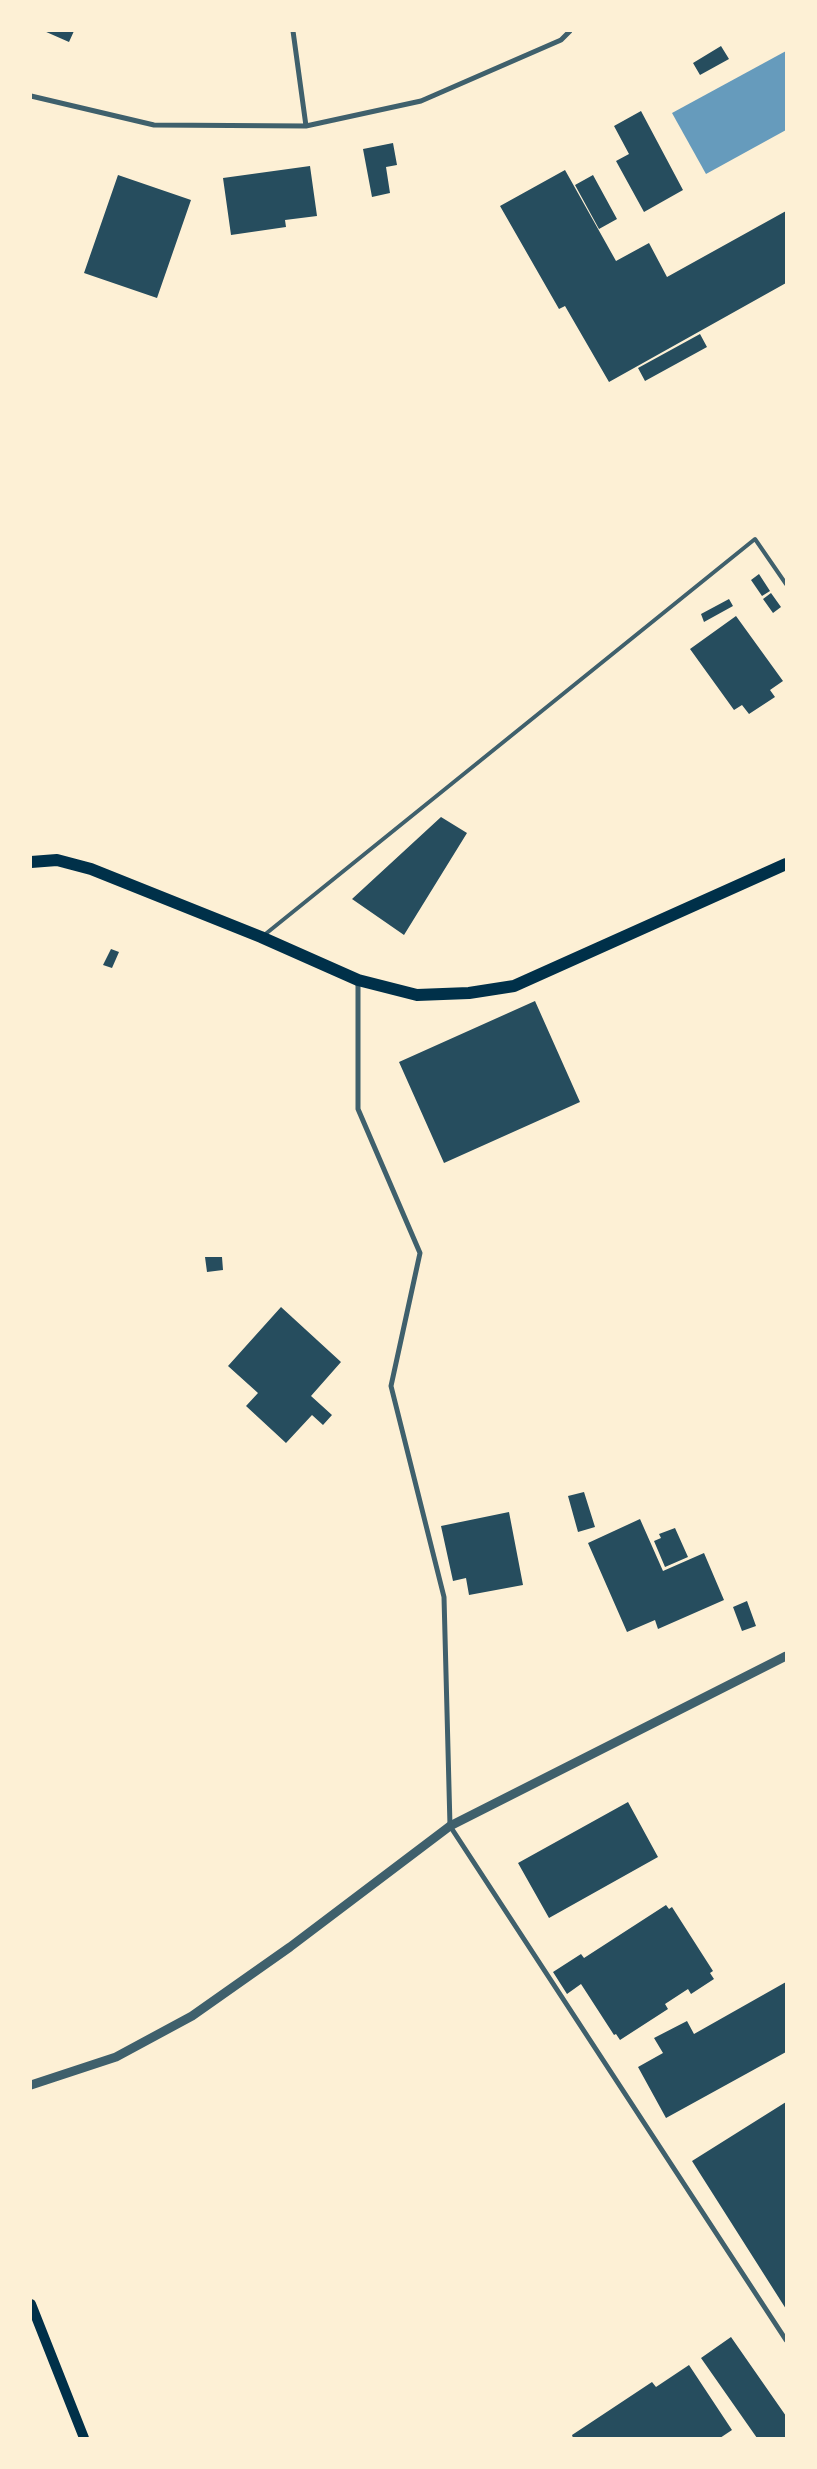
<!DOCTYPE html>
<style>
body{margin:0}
#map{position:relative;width:817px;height:2469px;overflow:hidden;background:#fdf0d5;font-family:Cabin,sans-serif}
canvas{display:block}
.frame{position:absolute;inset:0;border:32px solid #fdf0d5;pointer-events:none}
</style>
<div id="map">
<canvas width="817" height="2469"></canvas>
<div class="frame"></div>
</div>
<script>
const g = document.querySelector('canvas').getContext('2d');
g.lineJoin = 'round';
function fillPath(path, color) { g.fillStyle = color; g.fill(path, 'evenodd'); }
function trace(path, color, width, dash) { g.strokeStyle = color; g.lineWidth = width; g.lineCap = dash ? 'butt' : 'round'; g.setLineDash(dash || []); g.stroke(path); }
fillPath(new Path2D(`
 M786 51V130L706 174 672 113Z`), '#669bbc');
fillPath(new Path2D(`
 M44 31H74L69 42Z
 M721 46 729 59 700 75 693 63Z
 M641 111 683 190 644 212 616 161 629 154 614 126Z
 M393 143 397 165 386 167 390 193 372 197 363 149Z
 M310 166 317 216 285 220 286 227 231 235 223 178Z
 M565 170 616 261 649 243 667 277 786 211V283L609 382 565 306 559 309 500 206Z
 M118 175 191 200 157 298 84 273Z
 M593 175 617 219 599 229 575 185Z
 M700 334 707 347 645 381 638 368Z
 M759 574 770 591 762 596 751 580Z
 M771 593 781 607 773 613 763 599Z
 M729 599 733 606 704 622 701 614Z
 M736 616 783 681 770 690 775 697 749 714 742 705 734 710 690 649Z
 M441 817 467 833 404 935 352 899Z
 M111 949 119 952 112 968 103 965Z
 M535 1001 580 1102 444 1163 399 1062Z
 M205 1257H222L223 1270 207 1272Z
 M281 1307 341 1362 311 1396 332 1415 323 1425 312 1415 286 1443 246 1406 258 1393 228 1366Z
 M584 1492 595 1527 578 1532 568 1496Z
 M509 1512 523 1585 469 1595 466 1578 453 1581 441 1526Z
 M640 1519 663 1571 704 1553 724 1600 658 1629 655 1620 627 1632 588 1543Z
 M675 1528 688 1557 665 1567 654 1541 661 1538 659 1534Z
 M747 1601 756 1626 742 1631 733 1607Z
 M628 1802 658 1857 549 1918 518 1863Z
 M666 1905 669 1909 672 1907 713 1971 710 1973 714 1979 691 1994 688 1989 665 2004 668 2009 620 2040 616 2034 614 2035 581 1984 567 1994 553 1972 581 1954 584 1958Z
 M786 1982V2052L666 2118 638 2067 663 2053 654 2038 687 2021 694 2034Z
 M786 2102V2309L692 2161Z
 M731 2337 786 2416V2438H757L701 2358Z
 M689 2365 732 2430 720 2438H573L572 2435 652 2382 656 2387Z`), '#264d5e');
trace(new Path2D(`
 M263 936 755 539 786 584`), '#3f606c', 4);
trace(new Path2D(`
 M293 31 306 126
 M31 96 154 125 306 126 421 101 561 40 570 31
 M358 980V1109L420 1253 391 1386 444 1597 450 1826 786 2340`), '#3f606c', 5);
trace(new Path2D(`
 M31 2085 116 2057 192 2016 290 1947 450 1826 786 1656`), '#3f606c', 9);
trace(new Path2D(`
 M31 2304 84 2438`), '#003049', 10);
trace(new Path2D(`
 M31 862 57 860 91 869 261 937 358 980 417 995 469 993 514 986 786 864`), '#003049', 12);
</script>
